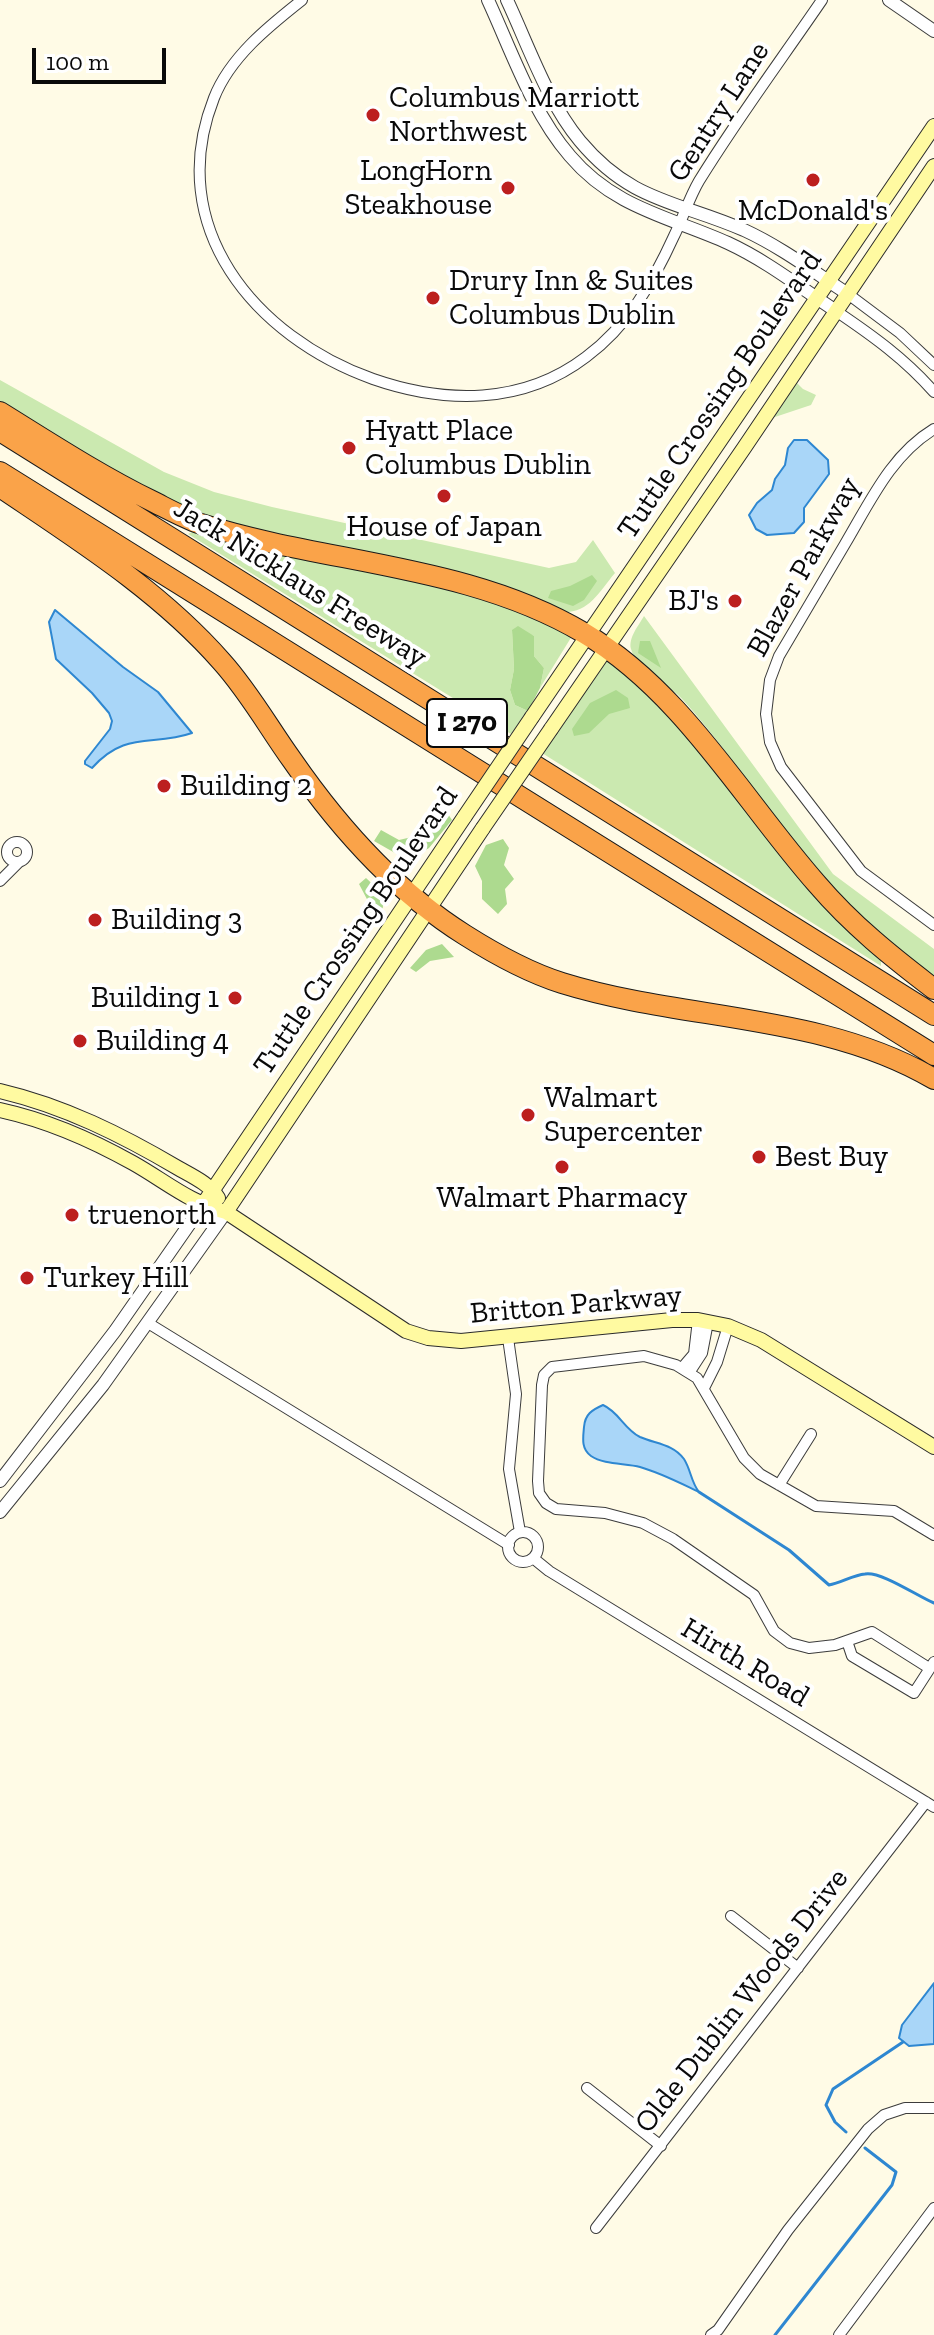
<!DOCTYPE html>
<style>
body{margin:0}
#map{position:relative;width:934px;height:2335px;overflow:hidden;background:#fffbe6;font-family:"Zilla Slab",serif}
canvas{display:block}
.scale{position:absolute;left:32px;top:48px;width:134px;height:36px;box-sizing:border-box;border:4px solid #090909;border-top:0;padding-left:10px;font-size:24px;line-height:28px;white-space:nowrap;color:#090909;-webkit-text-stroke:6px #fff;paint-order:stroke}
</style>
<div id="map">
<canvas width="934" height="2335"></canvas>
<div class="scale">100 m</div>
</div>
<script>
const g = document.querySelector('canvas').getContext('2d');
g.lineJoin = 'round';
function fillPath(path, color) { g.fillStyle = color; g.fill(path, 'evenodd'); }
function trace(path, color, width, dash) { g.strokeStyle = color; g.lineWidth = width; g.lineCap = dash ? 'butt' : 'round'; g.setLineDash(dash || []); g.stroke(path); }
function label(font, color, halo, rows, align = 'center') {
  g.font = font + ' "Zilla Slab",serif'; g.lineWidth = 8; g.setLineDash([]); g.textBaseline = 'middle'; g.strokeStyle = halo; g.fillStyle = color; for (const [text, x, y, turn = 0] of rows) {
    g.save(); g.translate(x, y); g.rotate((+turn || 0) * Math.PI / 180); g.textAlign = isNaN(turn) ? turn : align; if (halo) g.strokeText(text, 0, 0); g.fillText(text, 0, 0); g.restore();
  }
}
fillPath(new Path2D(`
 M0 380 164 472 214 492 272 507 549 568 576 562 593 540 615 573C598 593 589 614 560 612L243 530 187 513 0 405Z
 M796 382 803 389 816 395 811 405 772 418Z
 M200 528 427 581 524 611 572 636 540 688 544 668 534 656V636L512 630 514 669 510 690 515 705 528 711 511 734 188 534Z
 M644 616 833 874 934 949V983C894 951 856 918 822 879 773 822 734 756 683 700 671 686 636 667 631 649 628 638 639 625 644 616Z
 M607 659 656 701 881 957V966L542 753Z`), '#cbe9b0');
fillPath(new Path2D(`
 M592 575 597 581 584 600 573 606 548 598 551 591 570 586Z
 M518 626 534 636V656L544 668 540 688 528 711 515 705 510 690 514 669 512 630Z
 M640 641H650L661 668 638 653Z
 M616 690 628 698 630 708 609 714 589 733 574 736 572 729 590 703Z
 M448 814 452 820 429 848 412 858 395 853 374 841 381 830 399 840 416 836 430 816Z
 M503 839 509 848 504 865 514 879 505 889 507 904 498 914 482 899V881L475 866 486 845Z
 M366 878 381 892 383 907 375 924 363 922 369 903 359 884Z
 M442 944 454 957 430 961 416 972 410 968 426 950Z`), '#adda8f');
const water = new Path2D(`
 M794 440H807L828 460 829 474 804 508V522L794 533 767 535 756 529 749 515 757 503 772 490 775 479 785 465 788 448Z
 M55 610 123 667 158 692 192 733C152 747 126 730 92 768L85 764V761L110 729 112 721 109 713 92 693 56 659 49 622Z
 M603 1405C619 1412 624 1429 640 1437 656 1444 673 1444 684 1459 691 1470 691 1482 699 1492 680 1483 661 1473 640 1467 626 1463 604 1465 591 1456 581 1449 583 1438 584 1427 585 1414 592 1410 603 1405Z
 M934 1983V2044L909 2046 899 2038 902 2025Z`);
fillPath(water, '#a9d6f8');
trace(water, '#2e87d1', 2);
trace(new Path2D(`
 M699 1492 789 1550 829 1585C841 1583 853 1575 865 1574 881 1571 917 1596 934 1603
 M846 2132 835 2122 826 2105 833 2089 903 2042
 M775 2335 892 2185 896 2172 865 2148`), '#2e87d1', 3);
const minor = new Path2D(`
 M302 0C269 26 230 57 214 98 163 227 255 337 373 379 445 404 523 405 586 357 628 326 653 282 674 236 683 218 689 198 699 181 737 119 781 60 822 0
 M848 294 900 333 934 365
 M836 311C873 336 905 359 934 392
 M934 429C891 455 870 502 845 544 823 581 801 619 779 656L770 680 766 714 770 742 781 767 861 871 934 925
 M7 852a10 10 0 1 1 20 0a10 10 0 1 1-20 0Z
 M0 881 19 862
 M148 1323 509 1545
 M508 1338 516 1394 509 1469 520 1532
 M682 1368 694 1354 698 1320
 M689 1373 702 1353 708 1322
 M704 1388 717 1362 728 1326
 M779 1485 811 1434
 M508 1547a15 15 0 1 1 30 0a15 15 0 1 1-30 0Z
 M533 1558 549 1571 934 1807
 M847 1641 852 1656 914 1693 934 1662
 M929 1668 872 1632 835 1645 809 1648 790 1643 774 1631 754 1595 673 1539 643 1523 605 1513 556 1509 546 1503 539 1493 538 1481 542 1385 544 1375 552 1367 644 1356 676 1365 697 1378 744 1458 760 1474 816 1506 894 1511 934 1535
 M731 1916 798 1968
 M587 2088 661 2146
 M596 2228 926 1802
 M711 2335 718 2330 788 2230 868 2129 884 2115 905 2108H934
 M839 2335 934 2208`);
const tertiary = new Path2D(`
 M488 0C512 52 532 112 570 156 614 208 670 217 728 243 767 261 801 288 836 311
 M507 0C529 47 547 101 580 141 631 202 677 201 744 230 781 247 814 272 848 294
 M889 0 934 31
 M0 1481 115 1331 202 1206
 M0 1512 103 1385 226 1212`);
const secondary = new Path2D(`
 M532 717 934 126
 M551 729 744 448 934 166
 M0 1091C64 1106 122 1135 178 1168 192 1176 210 1184 218 1198
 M0 1110C46 1120 92 1140 133 1163 165 1181 190 1203 226 1212L406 1331 428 1338 461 1341 672 1320H698L728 1326 761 1340 934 1447
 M202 1206 465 816
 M226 1212 483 828`);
const motorway = new Path2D(`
 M0 412C50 443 99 475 152 501 168 509 184 518 201 524 327 564 468 564 584 633 683 692 743 800 817 884 852 925 892 957 934 989
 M0 431 934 1015
 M0 472 934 1055
 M0 487C77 539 160 591 222 662 249 692 269 728 292 760 339 828 395 891 465 935 495 954 527 972 562 983 684 1021 822 1013 934 1079`);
trace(minor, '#3c3c3c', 12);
trace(tertiary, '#3c3c3c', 14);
trace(secondary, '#2b2b2b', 16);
trace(motorway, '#1a1a1a', 22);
trace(minor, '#fff', 10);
trace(tertiary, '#fff', 12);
trace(secondary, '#fffaa1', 14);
trace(motorway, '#faa349', 20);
const secondaryBridge = new Path2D(`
 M465 816 532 717
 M483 828 551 729`);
trace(secondaryBridge, '#2b2b2b', 16, []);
trace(secondaryBridge, '#fffaa1', 14);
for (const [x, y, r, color] of [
 [373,115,8,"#bc1f1f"],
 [813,180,8,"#bc1f1f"],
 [508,188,8,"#bc1f1f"],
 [433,298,8,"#bc1f1f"],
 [349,448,8,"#bc1f1f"],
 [444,496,8,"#bc1f1f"],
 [735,601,8,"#bc1f1f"],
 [164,786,8,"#bc1f1f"],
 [95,920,8,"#bc1f1f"],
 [235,998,8,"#bc1f1f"],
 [80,1041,8,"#bc1f1f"],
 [528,1115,8,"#bc1f1f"],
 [759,1157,8,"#bc1f1f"],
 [562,1167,8,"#bc1f1f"],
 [72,1215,8,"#bc1f1f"],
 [27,1278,8,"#bc1f1f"]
]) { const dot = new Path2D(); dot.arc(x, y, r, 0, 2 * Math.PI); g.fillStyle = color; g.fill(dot); trace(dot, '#fff', 3); }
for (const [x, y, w] of [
 [467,723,80]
]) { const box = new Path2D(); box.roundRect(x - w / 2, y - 24, w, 48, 6); g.fillStyle = '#fff'; g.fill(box); trace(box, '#090909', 2); }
label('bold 28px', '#090909', null, [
 ["I 270",467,723]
]);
label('30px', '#090909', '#fff', [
 ["Columbus Marriott",389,98],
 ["Northwest",389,132],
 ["LongHorn",492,171,"right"],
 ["Steakhouse",492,205,"right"],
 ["McDonald's",813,211,"center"],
 ["Drury Inn & Suites",449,281],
 ["Columbus Dublin",449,315],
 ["Hyatt Place",365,431],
 ["Columbus Dublin",365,465],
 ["House of Japan",444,527,"center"],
 ["BJ's",719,601,"right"],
 ["Building 2",180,786],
 ["Building 3",111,920],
 ["Building 1",219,998,"right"],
 ["Building 4",96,1041],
 ["Walmart",544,1098],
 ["Supercenter",544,1132],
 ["Best Buy",775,1157],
 ["Walmart Pharmacy",562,1198,"center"],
 ["truenorth",88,1215],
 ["Turkey Hill",43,1278]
], 'left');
label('30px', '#090909', '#fff', [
 ["Gentry Lane",719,112,-57],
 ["Tuttle Crossing Boulevard",720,395,-56],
 ["Blazer Parkway",804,567,-61],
 ["Jack Nicklaus Freeway",300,583,32],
 ["Tuttle Crossing Boulevard",356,931,-56],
 ["Britton Parkway",576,1305,-5],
 ["Hirth Road",745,1663,31],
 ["Olde Dublin Woods Drive",742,2001,-52]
]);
</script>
